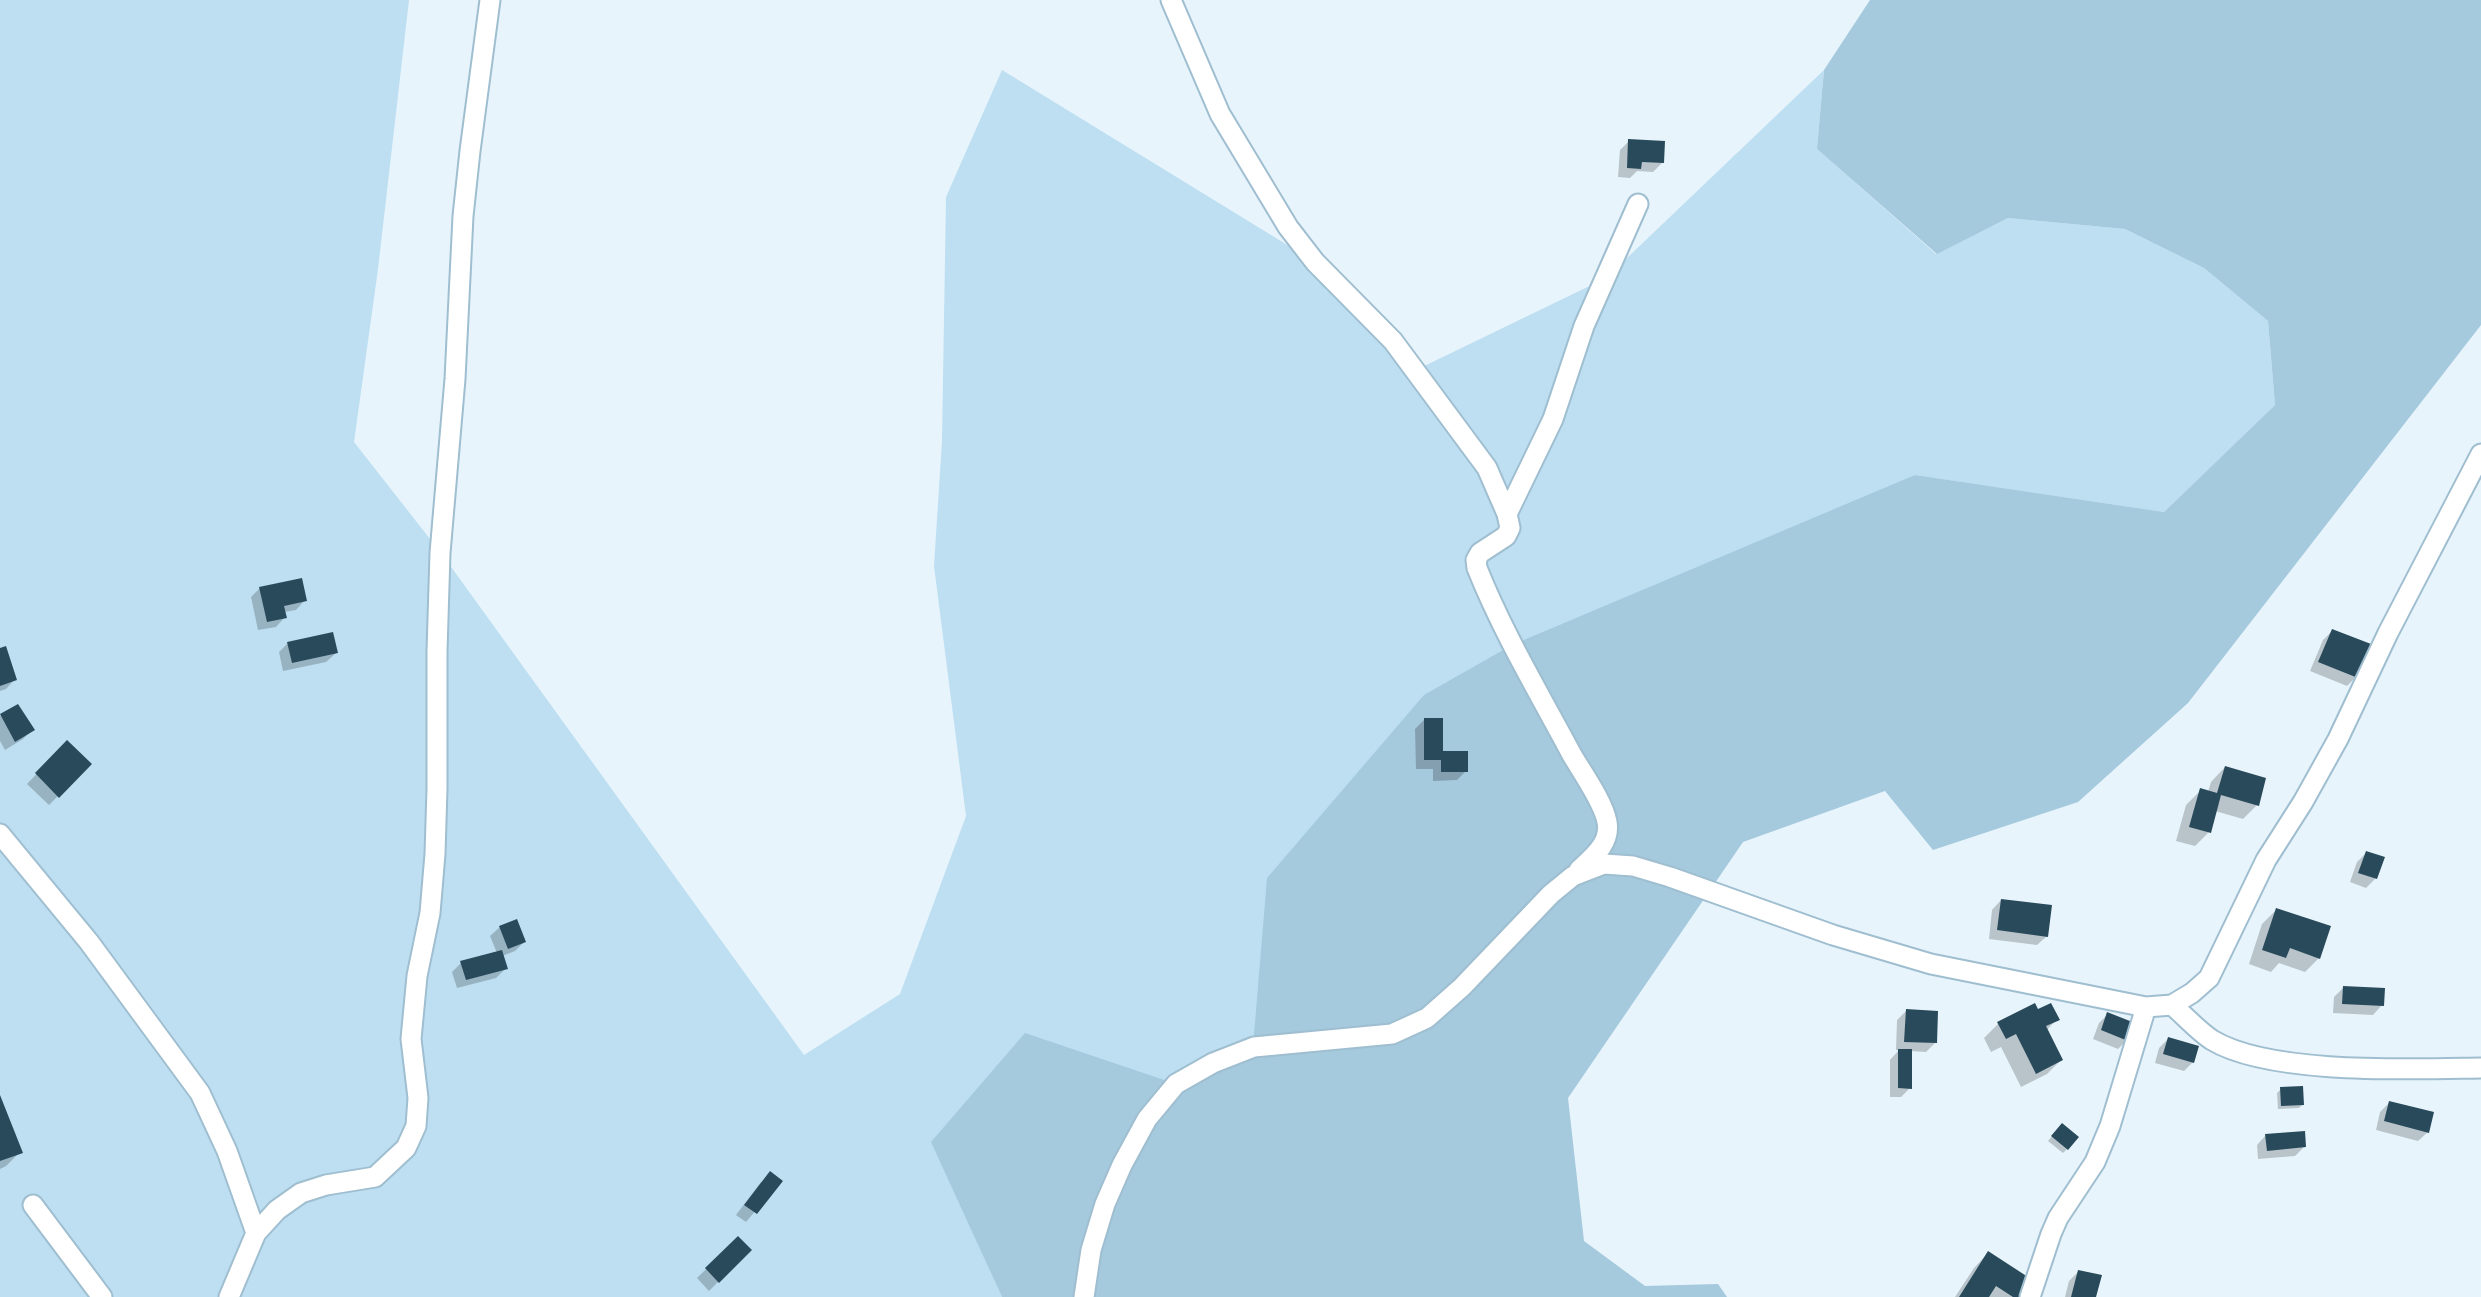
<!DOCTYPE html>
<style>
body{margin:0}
canvas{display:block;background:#e7f4fc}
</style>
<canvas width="2481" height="1297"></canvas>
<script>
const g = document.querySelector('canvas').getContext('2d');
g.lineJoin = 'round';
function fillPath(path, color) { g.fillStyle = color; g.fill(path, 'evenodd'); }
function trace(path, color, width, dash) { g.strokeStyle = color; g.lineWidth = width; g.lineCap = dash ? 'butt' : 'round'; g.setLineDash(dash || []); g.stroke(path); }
fillPath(new Path2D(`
 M0 0H409L378 269 354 442 441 553 804 1055 900 994 966 816 934 566 942 441 946 197 1002 70 1315 262 1414 371 1606 278 1824 70 1817 149 1936 254 2008 218 2125 229 2204 268 2268 321 2275 405 2164 512 1914 475 1254 1047 1176 1084 932 1141 1002 1297H0Z`), '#bddff1');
fillPath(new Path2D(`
 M1870 0H2481V325L2188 703 2078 802 1933 850 1885 791 1743 842 1568 1098 1584 1241 1645 1286 1718 1284 1727 1297H1002L931 1142 1025 1033 1176 1084 1253 1047 1267 878 1424 695 1512 645 1915 475 2164 512 2275 405 2268 321 2204 268 2125 229 2008 218 1937 254 1817 149 1824 70Z`), '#a5c9dd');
fillPath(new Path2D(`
 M1629 141 1662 163 1653 172 1637 171 1630 178 1618 177 1620 150Z
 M260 588 305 600 296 610 284 612 285 617 276 627 258 630 251 597Z
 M2332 631 2356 677 2347 686 2310 671 2323 640Z
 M288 643 336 653 326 662 283 671 279 652Z
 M0 649 15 679 6 689 0 691Z
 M18 706 32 730 23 739 5 750 0 741V716Z
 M1424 720 1441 753 1466 771 1457 780 1433 781V769H1416L1415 729Z
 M67 742 90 764 49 805 27 784Z
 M2225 767 2257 805 2243 819 2215 811 2209 832 2195 846 2176 841 2186 805 2201 790 2208 792 2211 782Z
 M2366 853 2376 878 2366 888 2350 882 2357 862Z
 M2001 900 2047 936 2037 945 1989 939 1992 910Z
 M2276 910 2319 958 2305 972 2279 963 2271 972 2249 964 2262 924Z
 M500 927 524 942 515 951 502 956 506 968 496 978 457 988 452 972 461 963 497 953 490 936Z
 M2343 988 2382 1005 2373 1015 2333 1013 2334 997Z
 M1906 1011 1935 1043 1926 1052 1910 1051V1088L1901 1097H1890V1060L1899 1050H1896L1897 1020Z
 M2038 1011 2057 1019 2046 1031 2061 1060 2047 1074 2021 1087 2001 1047 1991 1052 1984 1038 1998 1024Z
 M2108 1014 2127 1040 2118 1049 2093 1039 2099 1023Z
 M2168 1039 2193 1062 2184 1071 2155 1063 2159 1048Z
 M2281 1089 2303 1104 2299 1108 2278 1109 2277 1093Z
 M0 1100 20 1152 6 1166 0 1169Z
 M2389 1103 2428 1132 2418 1141 2376 1130 2380 1112Z
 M2058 1129 2067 1149 2063 1153 2048 1141Z
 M2266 1135 2304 1147 2295 1156 2258 1159 2257 1145Z
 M781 1181 746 1222 736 1215 761 1182Z
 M738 1238 750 1250 709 1291 697 1278Z
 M1988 1253 2018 1297H1955L1974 1268Z
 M2078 1272 2094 1297H2065L2069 1281Z`), '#0003');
fillPath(new Path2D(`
 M1628 139 1665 141 1664 163 1642 162 1641 169 1627 168Z
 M302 578 307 601 284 606 287 618 267 622 259 587Z
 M2332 629 2371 644 2358 678 2318 662Z
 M333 632 338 653 292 663 287 642Z
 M6 646 17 680 0 686V648Z
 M18 704 35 730 15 742 0 714Z
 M1424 718H1443V751H1468V772H1441V760H1424Z
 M67 740 92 764 59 798 35 773Z
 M2225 766 2266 778 2259 806 2221 795 2211 833 2189 827 2200 788 2217 793Z
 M2366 851 2385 857 2377 879 2358 873Z
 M2001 899 2052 905 2048 937 1997 930Z
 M2276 908 2331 926 2320 959 2290 948 2286 958 2262 950Z
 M517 919 526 942 508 949 499 926Z
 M502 950 508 969 466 980 460 961Z
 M2343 986 2385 988 2384 1006 2342 1004Z
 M2035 1003 2038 1009 2051 1003 2060 1020 2046 1026 2063 1060 2036 1074 2016 1034 2006 1039 1997 1022Z
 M1906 1009 1938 1011 1937 1043 1904 1042Z
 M2107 1012 2135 1023 2128 1041 2101 1030Z
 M2168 1037 2199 1046 2194 1063 2163 1054Z
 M1898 1049H1912V1089L1898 1088Z
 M2303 1086 2304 1105 2281 1106 2280 1087Z
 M0 1095 23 1153 0 1161Z
 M2389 1101 2434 1112 2429 1133 2384 1121Z
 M2062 1123 2079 1137 2068 1150 2051 1136Z
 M2305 1131 2306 1147 2267 1151 2265 1134Z
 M770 1171 783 1181 757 1214 744 1205Z
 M738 1236 752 1250 719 1283 705 1268Z
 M1988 1251 2031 1279 2020 1297H2013L1996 1286 1989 1297H1959Z
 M2078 1270 2102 1275 2096 1297H2071Z`), '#294a5b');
const minor = new Path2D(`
 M1171 0 1220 114 1288 227 1315 262 1393 341 1487 468 1507 514 1510 528 1506 536 1480 553 1476 560 1477 568C1503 633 1539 693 1572 755 1582 772 1604 803 1607 822 1611 843 1593 857 1579 870
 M1507 514 1553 419 1584 326 1638 204
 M0 834 89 942 200 1093 227 1151 256 1233
 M2172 1005C2185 1016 2198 1031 2212 1040 2270 1075 2412 1069 2481 1068
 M33 1205 102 1297
 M229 1297 256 1233 277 1210 301 1193 326 1185 375 1177 406 1148 416 1126 418 1098 411 1039 417 976 430 913 435 854 437 789V651L440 553 455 379 463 216 470 151 490 0
 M1084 1297 1091 1250 1105 1204 1122 1165 1147 1119 1176 1084 1213 1063 1254 1047 1392 1034 1427 1018 1462 987 1551 894 1573 876 1604 864 1633 866 1670 877 1833 935 1931 964 2146 1007 2172 1005 2192 993 2209 978 2266 860 2303 802 2338 739 2388 633 2481 454
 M2030 1297 2051 1234 2058 1218 2095 1162 2110 1126 2146 1007`);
trace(minor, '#9fbed0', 23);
trace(minor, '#fff', 19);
</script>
